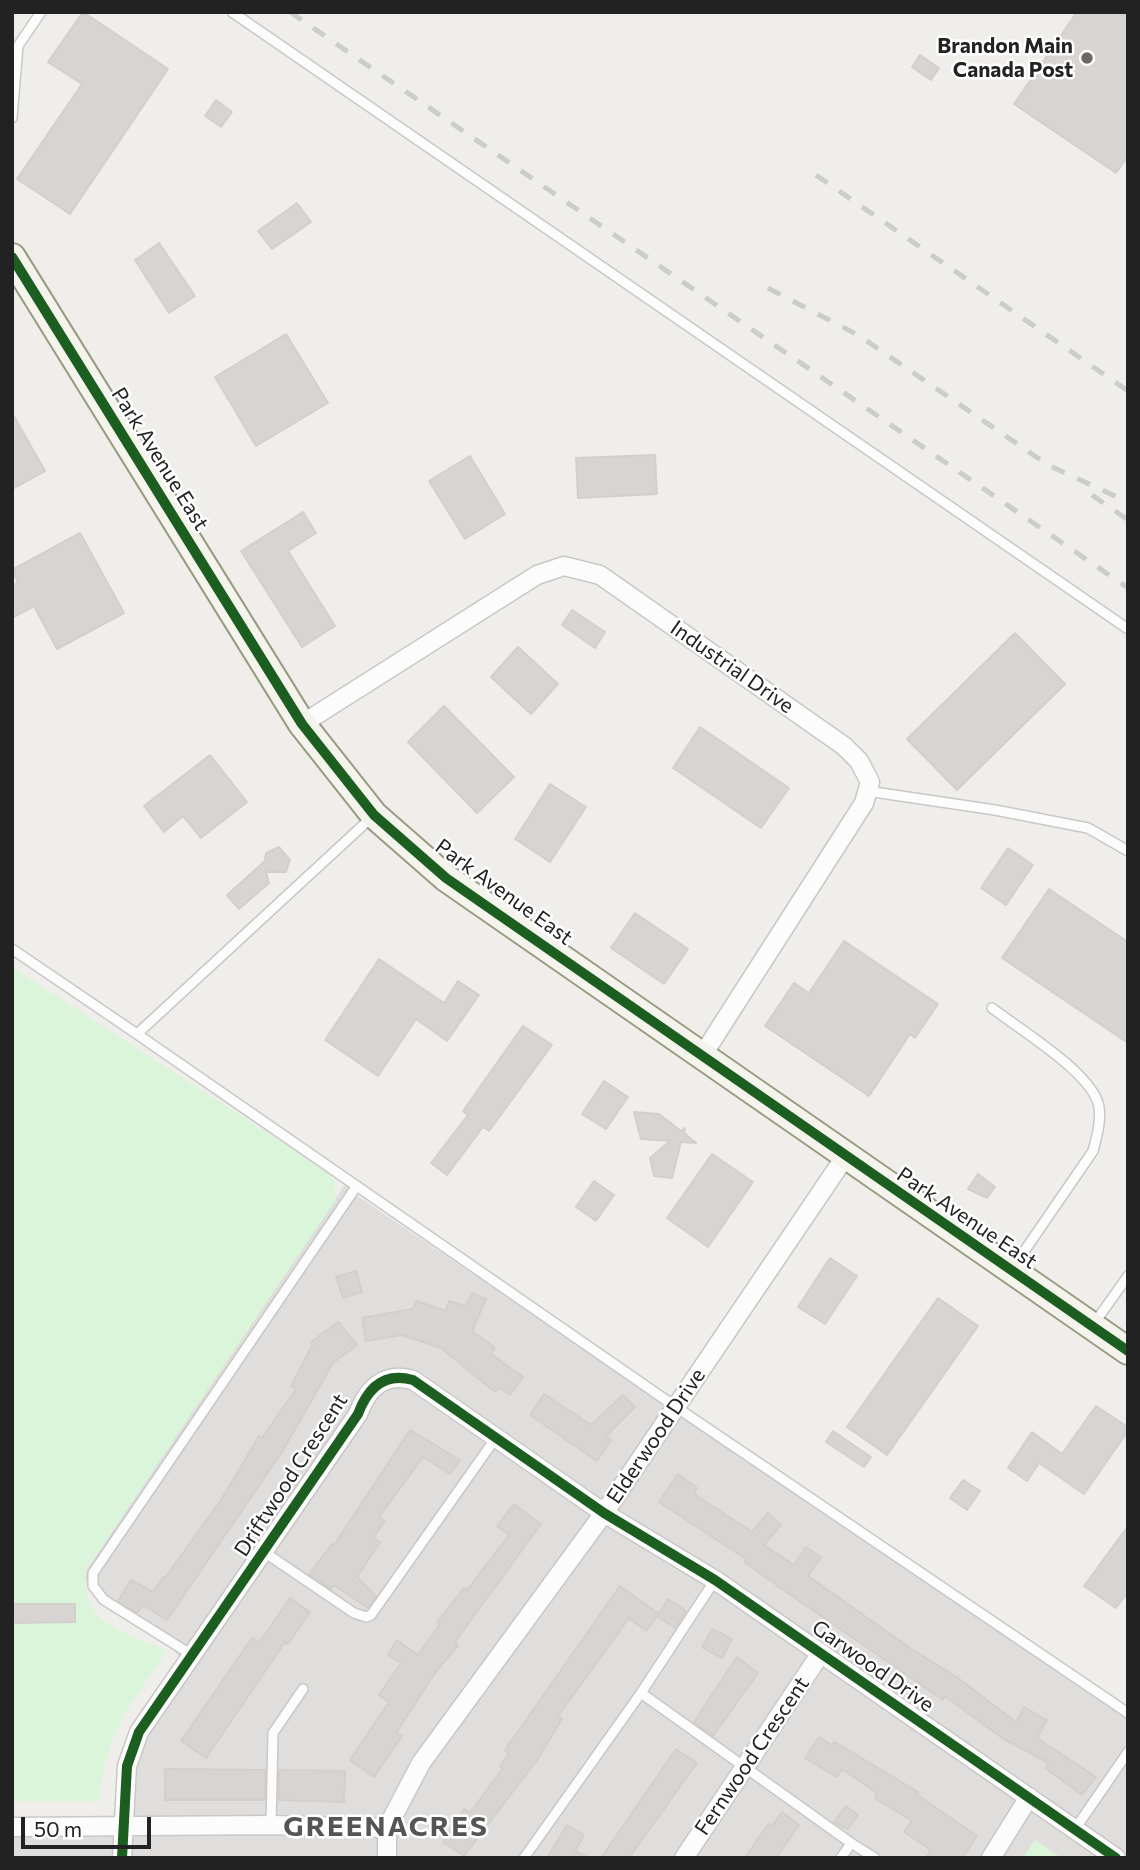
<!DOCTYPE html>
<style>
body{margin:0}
#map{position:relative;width:1140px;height:1870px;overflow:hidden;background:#f0eeeb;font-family:Commissioner,sans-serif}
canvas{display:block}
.frame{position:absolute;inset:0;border:14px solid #222;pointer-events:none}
.scale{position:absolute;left:21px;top:1817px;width:130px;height:32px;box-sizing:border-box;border:4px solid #222;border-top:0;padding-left:9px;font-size:21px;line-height:24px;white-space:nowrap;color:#222;-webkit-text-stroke:5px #fff;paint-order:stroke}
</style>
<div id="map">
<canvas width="1140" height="1870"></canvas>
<div class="frame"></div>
<div class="scale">50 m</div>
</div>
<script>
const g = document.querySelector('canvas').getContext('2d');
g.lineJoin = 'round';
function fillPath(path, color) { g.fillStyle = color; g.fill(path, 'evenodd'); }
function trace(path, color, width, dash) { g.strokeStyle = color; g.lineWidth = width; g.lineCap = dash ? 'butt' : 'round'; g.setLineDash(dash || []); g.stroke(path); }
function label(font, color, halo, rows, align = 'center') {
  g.font = font + ' Commissioner,sans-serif'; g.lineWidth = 5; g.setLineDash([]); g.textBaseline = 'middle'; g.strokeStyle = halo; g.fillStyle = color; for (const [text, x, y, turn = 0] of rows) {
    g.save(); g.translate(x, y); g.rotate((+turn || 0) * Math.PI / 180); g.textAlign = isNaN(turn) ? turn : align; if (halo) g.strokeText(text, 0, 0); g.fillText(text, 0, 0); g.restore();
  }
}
fillPath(new Path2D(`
 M346 1183 353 1193 1128 1717V1858H1061L1035 1840 1023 1858H12V1821L119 1822 126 1748 182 1660 171 1647 81 1578Z`), '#dfdedc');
fillPath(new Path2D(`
 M12 967 326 1171 335 1181V1201L87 1568C76 1623 127 1633 167 1651 130 1706 105 1733 99 1801H12Z
 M1035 1840 1061 1858H1023Z`), '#daf5da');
const building = new Path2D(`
 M83 12 168 69 70 214 17 179 82 84 48 62Z
 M1077 12H1128V156L1116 173 1014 104Z
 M920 55 939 68 931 80 912 67Z
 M216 100 232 112 221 127 205 116Z
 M297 203 311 222 272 249 258 231Z
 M159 243 195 296 169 313 135 260Z
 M286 334 328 403 256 446 215 377Z
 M12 413 45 471 12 489Z
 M655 455 657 494 578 498 576 458Z
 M470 456 505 514 465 539 429 481Z
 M303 512 316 533 288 551 335 626 302 647 241 551Z
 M80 533 124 613 57 649 34 606 12 618V586L18 582 12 570Z
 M572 610 605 632 595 648 562 625Z
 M1015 633 1065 684 957 790 907 739Z
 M518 647 558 684 531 714 491 677Z
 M444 706 514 777 477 813 408 742Z
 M700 727 789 788 761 828 673 768Z
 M210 755 247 802 201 838 183 816 164 832 144 806Z
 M550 784 586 807 550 862 515 839Z
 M279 847 290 860 286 872H266L269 883 239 909 227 895 265 861 266 853Z
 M1008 848 1033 865 1006 905 981 888Z
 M1049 889 1128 942V1043L1002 958Z
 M635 913 688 949 664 984 611 948Z
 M844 941 938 1004 915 1038 910 1034 869 1096 765 1026 794 983 809 993Z
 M379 959 444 1003 458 981 479 995 447 1041 416 1019 378 1076 325 1040Z
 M523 1026 552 1045 489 1131 483 1127 447 1175 431 1163 468 1115 463 1111Z
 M604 1081 628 1097 606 1129 582 1114Z
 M634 1112 659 1114 681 1131 685 1128 684 1133 696 1143 681 1142 672 1178 654 1176 650 1158 670 1141 641 1139Z
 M712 1154 753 1182 708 1247 667 1218Z
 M978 1174 995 1187 987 1198 968 1189Z
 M594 1181 614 1195 596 1221 576 1207Z
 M830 1258 857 1276 825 1324 798 1307Z
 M356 1271 362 1292 343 1298 336 1277Z
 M472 1293 486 1299 472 1331 495 1348 491 1354 523 1377 510 1395 499 1388 495 1392 441 1348 402 1335 366 1341 362 1318 413 1309 416 1301 446 1311 449 1301 466 1306Z
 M938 1298 978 1326 887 1455 847 1427Z
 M338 1322 357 1345 333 1363 282 1452 167 1620 143 1605 137 1613 118 1601 131 1580 153 1592 163 1577 165 1578 221 1500 259 1436 262 1438 296 1389 291 1386 313 1344 311 1342Z
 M544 1394 591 1425 623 1395 635 1407 606 1436 611 1440 597 1461 530 1415Z
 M1096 1406 1128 1427V1431L1084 1494 1039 1463 1027 1481 1008 1468 1032 1432 1062 1454Z
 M410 1430 460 1460 450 1474 423 1457 379 1517 385 1521 373 1538 380 1542 357 1577 376 1596 368 1608 334 1585 331 1589 309 1574 332 1544 334 1545Z
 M833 1431 871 1457 864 1467 826 1442Z
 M678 1474 697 1488 694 1494 752 1532 768 1513 781 1525 764 1545 794 1565 806 1547 821 1557 808 1576 913 1650 958 1678 1016 1722 1024 1707 1047 1720 1037 1738 1096 1777 1082 1795 1045 1768 1049 1763 1002 1738 945 1696 943 1700 785 1591 744 1562 746 1559 659 1502Z
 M963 1480 980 1491 967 1510 950 1498Z
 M514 1504 541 1524 455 1642 458 1645 435 1673 396 1733 402 1736 374 1777 350 1760 389 1702 379 1695 401 1663 388 1655 397 1640 418 1655 440 1624 437 1622 464 1588 467 1590 509 1535 497 1526Z
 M1128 1526V1592L1116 1608 1084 1586Z
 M620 1586 659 1614 646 1631 629 1618 558 1716 562 1719 537 1760 464 1856 443 1842 464 1809 470 1813 503 1768 500 1766 509 1754 505 1750Z
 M290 1598 310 1612 288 1644 285 1642 206 1758 181 1741 252 1638 259 1643Z
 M668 1599 686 1611 675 1628 657 1616Z
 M12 1604H75V1622L12 1623Z
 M712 1629 732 1639 722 1658 702 1647Z
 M737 1657 758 1673 713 1736 694 1722Z
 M819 1737 832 1745 835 1742 918 1792 916 1794 977 1836 962 1858H926L931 1850 904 1832 912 1821 875 1798 877 1793 842 1769 837 1777 805 1758Z
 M676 1749 697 1763 629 1858H601Z
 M165 1769 265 1770V1800H165Z
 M279 1770 345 1771 344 1802 279 1800Z
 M846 1806 858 1815 848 1829 834 1822Z
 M782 1812 799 1825 776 1858H745L768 1824 772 1826Z
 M567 1825 584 1835 575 1851 589 1858H547Z`);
fillPath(building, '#d7d4d2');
trace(building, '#d3d0cc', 2);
const lane = new Path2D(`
 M232 12 1128 629
 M12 118 18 46 41 12
 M867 791 995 810 1088 828 1128 851
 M372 817 137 1034 676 1407 1128 1713
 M12 949 137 1034
 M992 1008C1019 1029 1094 1074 1099 1107 1101 1122 1097 1136 1093 1151L1012 1269
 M1093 1325 1128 1276
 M264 1552 354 1613 366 1617 371 1615 495 1439
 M715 1580 641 1693 851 1843
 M192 1655 104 1600 93 1586V1573L356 1187
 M271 1825 273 1733 303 1689
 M1075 1829 1128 1752
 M524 1858 641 1693
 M841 1858 851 1843 875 1858`);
const street = new Path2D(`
 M302 724 537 575 564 566 600 575 844 746 859 761 870 782 864 803 702 1056
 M12 1827 271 1825 387 1828
 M122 1858 127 1766 139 1732 358 1414C368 1387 385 1372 413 1380L604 1513 715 1580 1116 1858
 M387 1858V1828L421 1763 604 1513 845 1157
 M684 1858 821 1653
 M991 1858 1029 1797`);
const secondary = new Path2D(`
 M12 257 302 724 374 815 446 878 1128 1351`);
trace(lane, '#c9c8c7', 12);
trace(street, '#c9c8c7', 21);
trace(secondary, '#999a82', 30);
trace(lane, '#fdfcfc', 9);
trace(street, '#fdfcfc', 18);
trace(secondary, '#f4f4ed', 26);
trace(new Path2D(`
 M290 12 1128 588
 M816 175 1128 391
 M768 288 858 335 1048 465 1128 502
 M1092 495 1128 520`), '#ccc', 5, [14, 14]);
trace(new Path2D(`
 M12 257 302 724 374 815 446 878 1128 1351
 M122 1858 127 1766 139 1732 358 1414C368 1387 385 1372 413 1380L604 1513 715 1580 1116 1858`), '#1b5e20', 10);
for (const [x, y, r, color] of [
 [1087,58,7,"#6a6968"]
]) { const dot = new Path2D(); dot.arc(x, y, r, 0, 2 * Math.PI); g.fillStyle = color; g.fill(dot); trace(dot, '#fff', 2.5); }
label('bold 21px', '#222', '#fff', [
 ["Brandon Main",1073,46],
 ["Canada Post",1073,70]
], 'right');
label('21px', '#222', '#fff', [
 ["Park Avenue East",160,459,58],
 ["Industrial Drive",732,667,35],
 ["Park Avenue East",504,892,36],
 ["Park Avenue East",967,1218,34],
 ["Elderwood Drive",656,1436,-56],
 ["Driftwood Crescent",291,1475,-57],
 ["Garwood Drive",873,1666,35],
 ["Fernwood Crescent",752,1756,-56]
]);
g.letterSpacing = '2px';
label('bold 28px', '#555', '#fff', [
 ["GREENACRES",386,1827]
]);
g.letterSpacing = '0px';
</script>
